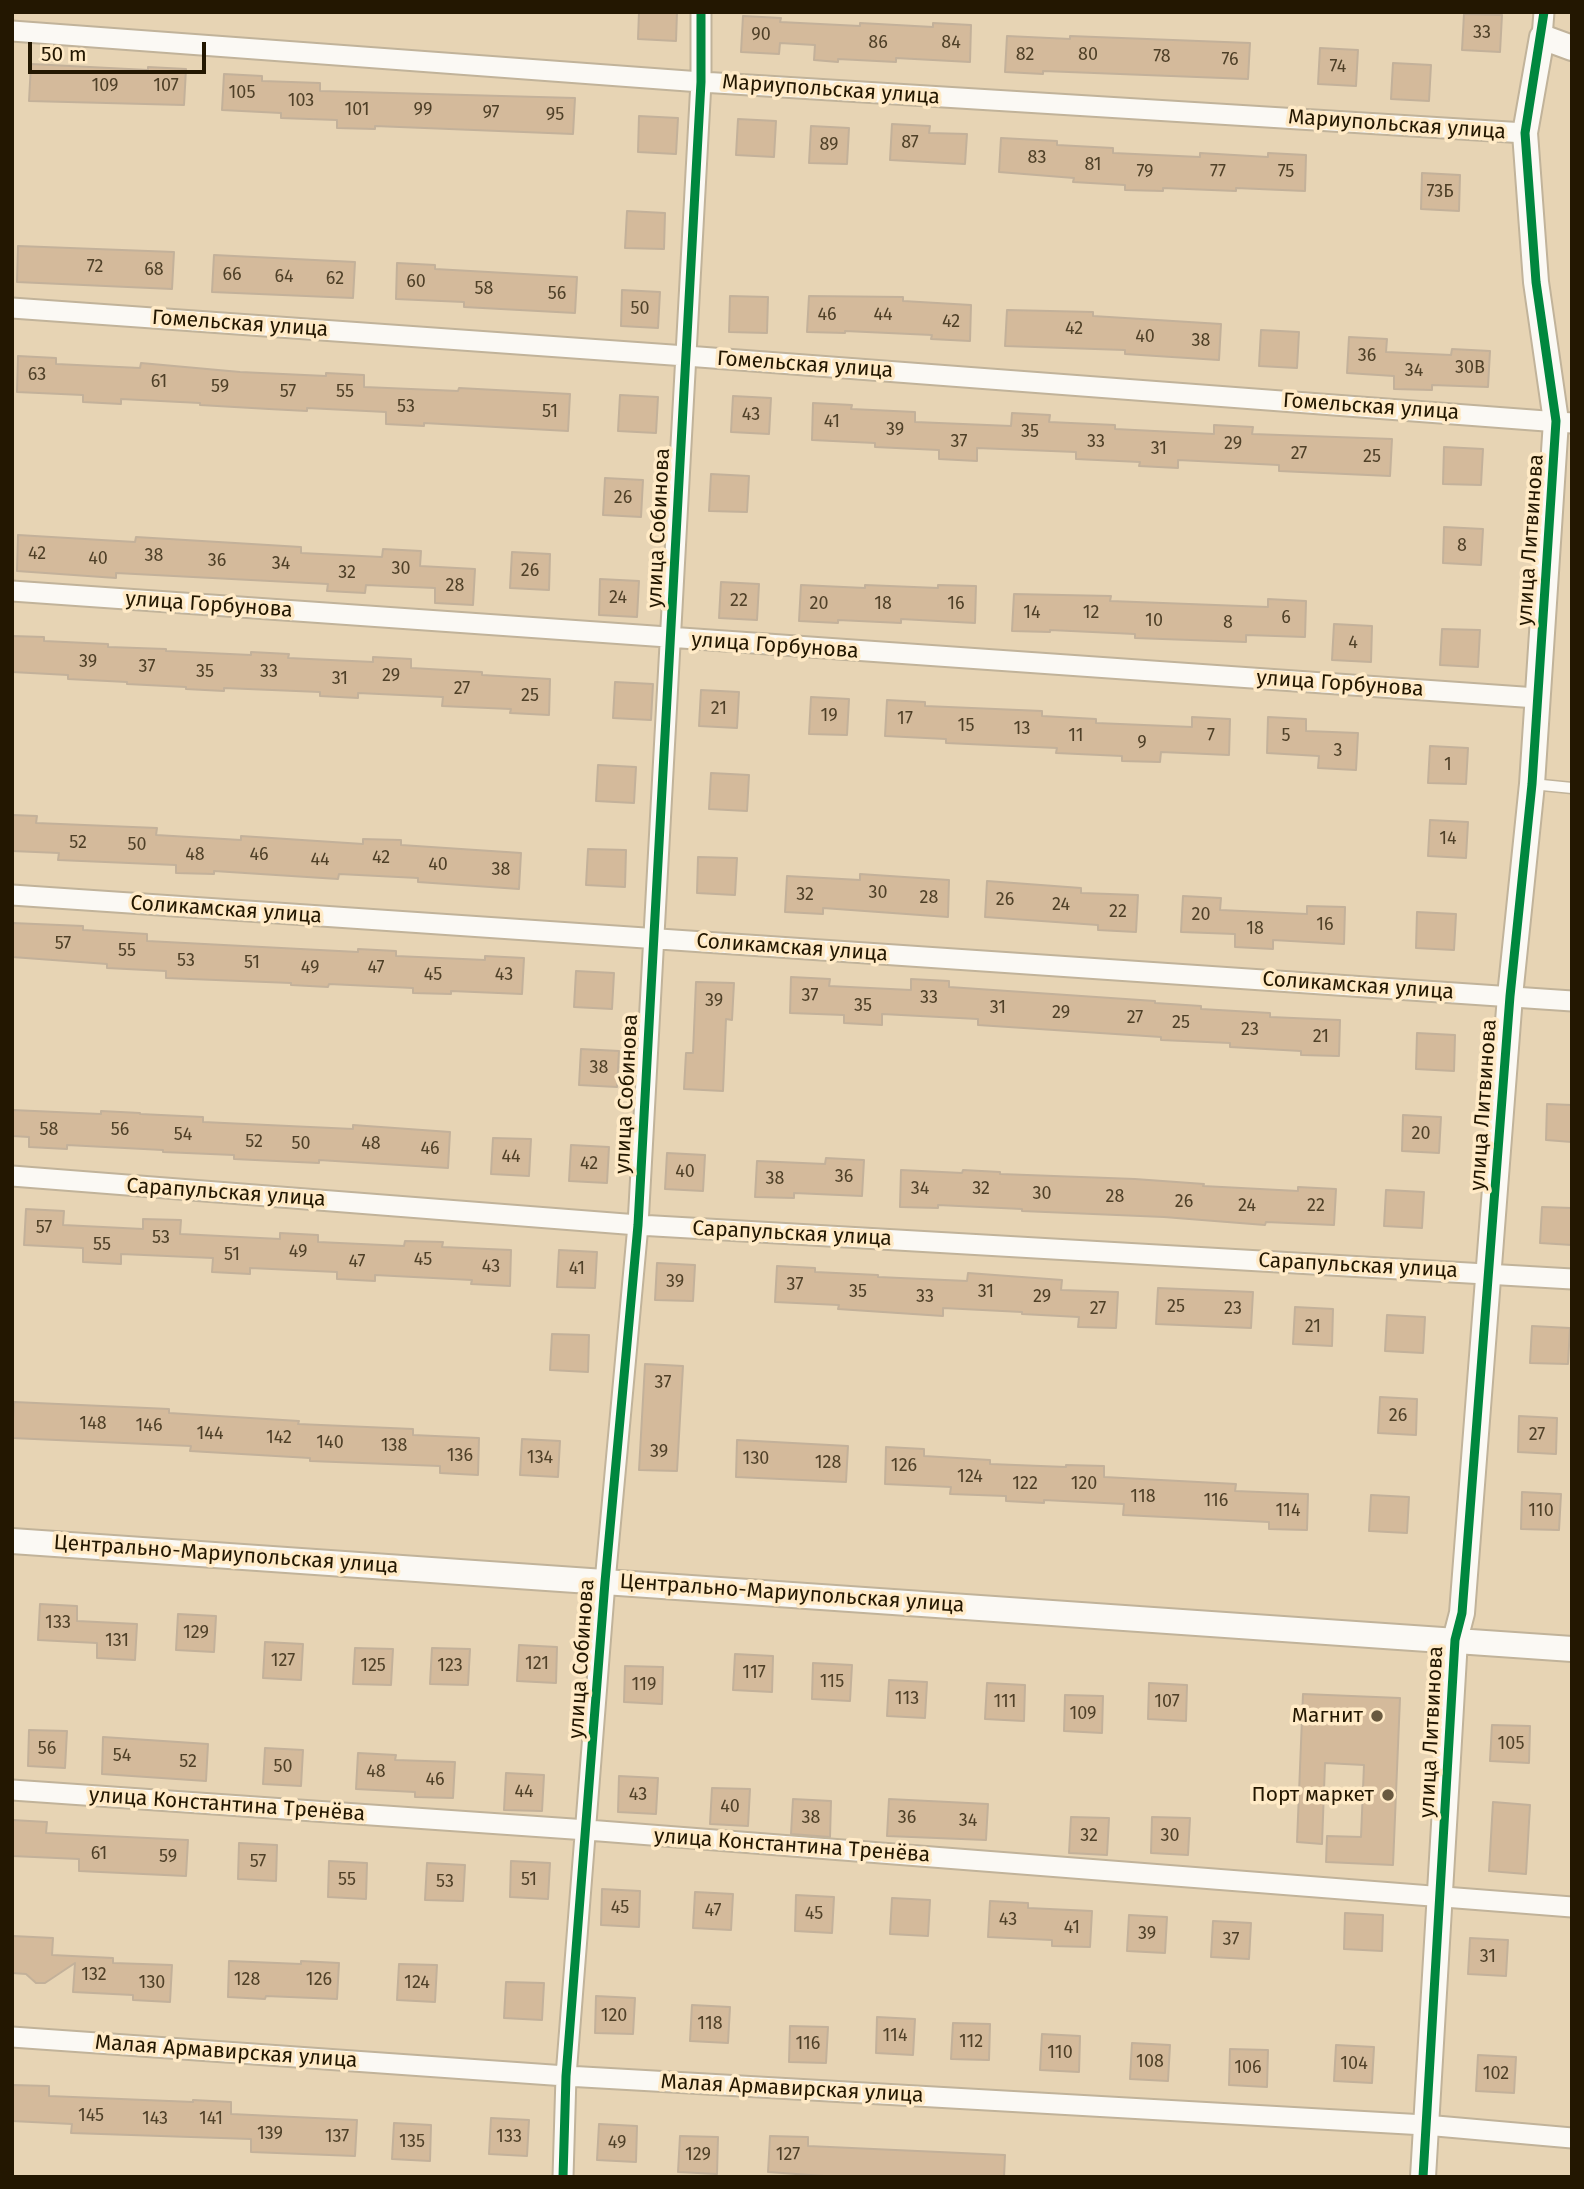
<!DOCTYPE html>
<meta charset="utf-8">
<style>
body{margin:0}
#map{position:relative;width:1584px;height:2189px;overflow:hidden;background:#e7d4b4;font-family:"Fira Sans",sans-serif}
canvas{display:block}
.frame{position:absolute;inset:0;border:14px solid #231701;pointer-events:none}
.scale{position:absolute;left:28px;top:42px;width:178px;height:32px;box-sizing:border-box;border:4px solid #231701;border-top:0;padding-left:9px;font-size:21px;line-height:24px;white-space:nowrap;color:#231701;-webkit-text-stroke:5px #ffeac6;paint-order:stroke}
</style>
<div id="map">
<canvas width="1584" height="2189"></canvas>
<div class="frame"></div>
<div class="scale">50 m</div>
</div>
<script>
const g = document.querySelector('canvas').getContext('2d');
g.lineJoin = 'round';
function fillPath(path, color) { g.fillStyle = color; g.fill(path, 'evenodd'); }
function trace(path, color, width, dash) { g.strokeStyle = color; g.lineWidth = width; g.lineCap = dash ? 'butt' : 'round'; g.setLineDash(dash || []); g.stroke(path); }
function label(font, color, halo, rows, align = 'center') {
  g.font = font + ' "Fira Sans",sans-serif'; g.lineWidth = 7; g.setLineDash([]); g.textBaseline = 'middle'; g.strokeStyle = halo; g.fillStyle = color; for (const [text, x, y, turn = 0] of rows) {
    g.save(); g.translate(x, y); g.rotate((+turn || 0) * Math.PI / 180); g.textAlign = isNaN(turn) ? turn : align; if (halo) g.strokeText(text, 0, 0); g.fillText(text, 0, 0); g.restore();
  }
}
const building = new Path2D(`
 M639 12H677L676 41 638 39Z
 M1464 14 1502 15 1500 52 1462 50Z
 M743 16 781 18 780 22 860 26V23L933 27V23L971 25 970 62 896 58V62L838 59V62L814 60 815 45 780 43 779 54 741 52Z
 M1007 36 1070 39V36L1250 43 1248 79 1043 71V74L1005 72Z
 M1320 48 1358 50 1356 86 1318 84Z
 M1393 63 1431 65 1429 101 1391 99Z
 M31 64 148 70V67L186 69 184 105 29 101Z
 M224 74 262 76V81L320 83V91L575 98 573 134 375 126V129L337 128V120L281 118V113L222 110Z
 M639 116 678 118 676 154 638 152Z
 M738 119 776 121 774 157 736 155Z
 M892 124 930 126 929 133 967 134 965 164 890 160Z
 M811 126 849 128 847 164 809 163Z
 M1001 138 1057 141V145L1113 148V153L1200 157V153L1268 157V153L1306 155 1305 191 1236 188V191L1163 188V191L1125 190V185L1073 182 1074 178 999 172Z
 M1422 173 1460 175 1459 211 1421 209Z
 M627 211 665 213 664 249 625 248Z
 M18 246 174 252 172 289 17 282Z
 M214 255 355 262 353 298 212 292Z
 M397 263 435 265V269L577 277 575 313 464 307V302L396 299Z
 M622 290 660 292 658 328 621 326Z
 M730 296 768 297 767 333 729 332Z
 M809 296 903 297V301L971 305 970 341 931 339 932 335 845 331V333L807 332Z
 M1007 310 1093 312V316L1221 324 1219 360 1125 354V350L1005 346Z
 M1261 330 1299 332 1297 368 1259 366Z
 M1349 337 1387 339 1386 352 1451 355 1452 349 1490 351 1488 387 1432 385V390L1394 389V376L1347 373Z
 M18 356 56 358V364L140 368 141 363 240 372 326 376V373L364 375V387L458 391 459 388 570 394 568 431 424 423V426L386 424V412L307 408V411L269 409 200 405V403L121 399V404L83 402V395L17 392Z
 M620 395 658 397 656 433 618 431Z
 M733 396 771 398 769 434 731 432Z
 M813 403 852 405 851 409 915 412V422L1011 426 1012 413 1050 415 1049 422 1115 425V429L1214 434V425L1253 427 1252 434 1392 439 1390 476 1279 471V465L1178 460V468L1139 466 1140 462 1076 459V452L977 448V461L939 459V450L875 447V443L812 440Z
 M1444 447 1483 449 1481 485 1443 484Z
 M711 474 749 476 747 512 709 511Z
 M605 478 643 480 641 517 603 515Z
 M1444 527 1483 529 1481 565 1443 563Z
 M18 535 135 542 136 537 301 547V553L382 557 383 549 421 551 420 566 475 569 473 605 435 603V588L366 585 365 593 327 591 328 584 116 573V578L17 571Z
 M512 552 550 554 549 590 510 588Z
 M600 579 639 581 637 617 599 615Z
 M721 582 759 584 757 620 719 618Z
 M801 585 865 588V585L938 588V585L976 586 975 623 901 619V623L838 620V623L799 621Z
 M1014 594 1111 596 1110 601 1268 607V599L1306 601 1305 637 1246 635V642L1135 638V634L1050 630V632L1012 631Z
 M1334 624 1372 626 1371 662 1332 660Z
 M1442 629 1480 630 1478 667 1440 665Z
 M12 636 44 637V641L108 644V647L166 649V651L251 655V652L289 654 288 658 373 662V657L411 659V668L482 672V675L550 679 549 715 510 713 511 709 442 706 443 697 358 693V698L320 696V692L224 688V691L186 689V687L127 684V682L68 679V675L12 672Z
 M615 682 653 684 651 720 613 718Z
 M701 690 739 692 737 728 699 726Z
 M811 697 849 699 847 735 809 734Z
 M887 700 925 702V706L1042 711V716L1096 719V723L1192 727V717L1230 719 1229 755 1161 752 1160 762 1122 761V756L1056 753 1057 748 946 743V739L885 736Z
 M1268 717 1306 719V731L1358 733 1356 770 1318 768 1319 756 1267 753Z
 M1430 746 1468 748 1466 784 1428 783Z
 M598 765 636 767 634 803 596 801Z
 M711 773 749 775 747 811 709 809Z
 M12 815 37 816 36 823 157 828 156 835 241 840V836L363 844V839L401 840V845L521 853 519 889 418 882V878L339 874 338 879 214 871V874L176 873V865L58 860 59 853 12 851Z
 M1430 820 1468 822 1466 858 1428 856Z
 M588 849 626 850 625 887 586 885Z
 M698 857 737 858 735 895 697 893Z
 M860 874 949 880 948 917 823 908V914L785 912 787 876 860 880Z
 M987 881 1081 888V893L1138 895 1136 932 1098 930V925L985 917Z
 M1183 896 1221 898 1220 910 1307 914V906L1345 907 1344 944 1273 940V949L1235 947V934L1181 932Z
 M1417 912 1456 914 1454 950 1416 948Z
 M12 923 83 926V930L147 934V941L358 952V949L396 951V956L485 960V956L524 958 522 994 451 991V994L413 993V988L329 984 328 987 291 985V983L166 978V971L107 968V964L12 957Z
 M576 971 614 973 612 1009 574 1007Z
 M791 977 830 979 829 986 911 990V979L949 981V987L1155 1001V1003L1201 1006V1009L1270 1013V1017L1340 1020 1339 1056 1301 1055V1051L1230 1047V1043L1161 1040V1037L978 1025V1019L882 1014V1025L844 1023V1015L790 1013Z
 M696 982 734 983 732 1020 726 1019 723 1091 684 1089 686 1053H693Z
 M1417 1033 1455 1035 1454 1071 1416 1069Z
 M581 1049 619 1051 617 1087 579 1085Z
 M1547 1104 1572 1105V1142L1546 1140Z
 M12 1110 101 1114V1111L140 1113V1114L203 1117V1122L353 1129V1125L450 1132 448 1168 319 1160V1163L234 1159V1155L163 1152V1150L67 1145V1149L29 1147V1137L12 1136Z
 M1403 1115 1441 1117 1439 1153 1402 1151Z
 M493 1138 531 1139 529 1176 491 1174Z
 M571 1145 609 1147 607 1183 569 1181Z
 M667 1153 705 1155 703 1191 665 1189Z
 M826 1158 864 1160 862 1196 794 1193V1198L755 1197 757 1161 825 1164Z
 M901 1170 962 1173 963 1170 1000 1172V1174L1135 1179 1204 1184 1203 1186 1298 1191V1187L1336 1189 1334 1225 1266 1222 1265 1225 1164 1217 1022 1211V1209L938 1205V1208L900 1207Z
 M1386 1190 1424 1192 1422 1228 1384 1226Z
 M1542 1207 1572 1208V1245L1540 1243Z
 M26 1209 64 1211 63 1225 143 1229V1219L181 1220 180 1234 280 1239V1233L318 1235V1242L404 1246 405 1241 443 1242 442 1247 511 1250 510 1286 471 1284 472 1280 375 1275V1281L337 1279V1272L250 1268V1274L212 1272 213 1258 121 1254V1264L83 1262V1248L24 1245Z
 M559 1250 597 1252 595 1288 557 1287Z
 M657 1263 695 1265 693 1301 655 1300Z
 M777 1266 815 1268V1272L878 1275V1277L967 1281 968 1273 1062 1280 1061 1290 1118 1292 1116 1328 1078 1327 1079 1317 1022 1314V1312L943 1308V1316L838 1309 839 1305 775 1302Z
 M1158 1288 1253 1292 1251 1328 1156 1324Z
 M1295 1307 1333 1309 1332 1346 1293 1344Z
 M1387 1315 1425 1317 1423 1353 1385 1351Z
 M1532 1326 1570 1328 1568 1364 1530 1363Z
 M552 1334 589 1335 588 1372 550 1370Z
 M645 1364 683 1366 677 1471 639 1470Z
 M1380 1397 1417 1399 1416 1435 1378 1433Z
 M14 1402 169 1409V1413L299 1421 298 1424 413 1429V1435L479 1438 478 1475 440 1473V1466L310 1461V1458L190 1451 191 1446 12 1438Z
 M1519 1416 1557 1418 1556 1454 1518 1452Z
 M522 1439 560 1441 558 1477 520 1475Z
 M737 1440 848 1446 846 1482 736 1477Z
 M886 1447 924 1449V1456L990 1460V1464L1066 1467V1465L1104 1466V1477L1236 1484 1235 1491 1308 1494 1307 1530 1269 1529V1522L1123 1515 1124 1504 1044 1500V1503L1006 1501V1496L950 1494 951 1487 885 1484Z
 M1522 1492 1561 1494 1559 1530 1521 1529Z
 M1371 1495 1409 1497 1407 1533 1369 1531Z
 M40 1604 77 1606V1621L137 1624 135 1660 97 1658V1643L38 1640Z
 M178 1614 216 1616 214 1652 176 1650Z
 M265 1642 303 1644 301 1680 263 1678Z
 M519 1645 557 1647 556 1683 517 1681Z
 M355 1648 393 1649 391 1685 353 1684Z
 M432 1648 470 1649 468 1685 430 1684Z
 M735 1654 773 1656 772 1692 733 1690Z
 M813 1663 852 1665 850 1701 812 1699Z
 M625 1666 663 1667 662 1704 624 1702Z
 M889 1680 927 1682 925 1718 887 1716Z
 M987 1683 1025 1685 1024 1721 985 1719Z
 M1149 1683 1187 1685 1186 1721 1148 1719Z
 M1303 1694 1400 1698 1393 1865 1326 1862 1327 1836 1361 1837 1364 1765 1325 1763 1322 1844 1297 1842Z
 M1065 1695 1103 1696 1102 1733 1064 1731Z
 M1492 1725 1530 1726 1529 1763 1490 1761Z
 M29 1730 67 1731 65 1768 28 1766Z
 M103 1737 208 1744 206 1781 102 1774Z
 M265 1748 303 1750 301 1786 263 1784Z
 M358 1753 396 1755 395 1760 455 1762 453 1798 415 1797V1792L356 1789Z
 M506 1773 544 1775 542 1811 504 1810Z
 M619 1776 658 1778 656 1814 618 1812Z
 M712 1788 750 1789 748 1826 710 1824Z
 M793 1799 831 1801 830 1837 791 1834Z
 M889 1799 988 1804 986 1840 887 1836Z
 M1493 1802 1530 1805 1526 1874 1489 1871Z
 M1071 1817 1109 1818 1107 1855 1069 1853Z
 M1152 1817 1190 1818 1188 1855 1151 1853Z
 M12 1820 47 1822 46 1833 188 1840 186 1876 79 1871V1859L12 1856Z
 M239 1843 277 1845 276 1881 238 1879Z
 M329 1861 367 1863 366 1899 328 1897Z
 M511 1861 550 1863 548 1899 510 1897Z
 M427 1863 465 1865 463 1901 425 1900Z
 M602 1889 640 1891 639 1927 601 1925Z
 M695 1892 733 1894 731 1930 693 1928Z
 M796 1895 834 1897 832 1933 795 1931Z
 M892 1898 930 1900 928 1936 890 1934Z
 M990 1901 1028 1903V1908L1092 1911 1090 1947 1052 1946V1940L988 1937Z
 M1345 1913 1383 1915 1382 1951 1344 1949Z
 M1129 1915 1167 1917 1165 1953 1127 1951Z
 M1213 1921 1251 1923 1249 1959 1211 1957Z
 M13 1936 53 1938 52 1955 113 1958V1963L172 1965 170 2002 133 2000V1995L73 1992 75 1963 45 1983H36L26 1974 12 1973Z
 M1470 1938 1508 1940 1506 1976 1468 1974Z
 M229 1961 301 1964V1961L339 1963 337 1999 266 1996 265 1999 228 1997Z
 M399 1964 437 1965 435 2002 397 2000Z
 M506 1982 544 1983 542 2020 504 2018Z
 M596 1996 635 1998 633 2034 595 2033Z
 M692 2005 730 2007 728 2043 690 2041Z
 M877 2017 915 2019 913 2055 876 2053Z
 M953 2023 990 2024 989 2060 951 2059Z
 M790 2026 828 2027 826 2063 789 2062Z
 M1042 2034 1080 2036 1079 2072 1040 2070Z
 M1132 2043 1170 2045 1168 2081 1130 2079Z
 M1336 2045 1374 2047 1372 2083 1334 2081Z
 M1230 2049 1268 2050 1267 2087 1229 2085Z
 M1478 2055 1516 2057 1514 2093 1476 2091Z
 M12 2085 49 2086V2096L193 2102V2100L231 2102V2114L357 2120 355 2156 251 2152V2139L71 2133 72 2124 12 2121Z
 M491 2118 529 2120 527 2156 489 2154Z
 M394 2123 431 2125 430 2161 392 2159Z
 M599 2124 637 2126 636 2162 597 2160Z
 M680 2136 718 2137 717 2174 678 2172Z
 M770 2136 808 2137V2146L1005 2155 1004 2177H838L768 2172Z`);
fillPath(building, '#d4ba9b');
trace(building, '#c3b19a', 2);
const service = new Path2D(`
 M1532 784 1572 788`);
const minor = new Path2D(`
 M12 31 701 82 1525 133
 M1542 37 1544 12
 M12 308 686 356 1572 423
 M12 591 1537 698
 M12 895 1572 1001
 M12 1176 638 1225 1572 1279
 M12 1790 587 1830 1572 1907
 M12 2037 566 2076 1425 2125 1572 2138
 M563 2177 566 2076 605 1582 638 1225 701 82V12`);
const tertiary = new Path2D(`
 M12 1541 1572 1649
 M1423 2177 1455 1640 1462 1613 1510 996 1532 784 1556 421 1536 282 1525 133 1542 37 1572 48`);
trace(service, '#c1b39a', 13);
trace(minor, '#c1b39a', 23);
trace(tertiary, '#c1b39a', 28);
trace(service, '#fbf9f4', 10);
trace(minor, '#fbf9f4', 19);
trace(tertiary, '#fbf9f4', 24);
trace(new Path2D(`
 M563 2177 566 2076 605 1582 638 1225 701 82V12
 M1423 2177 1455 1640 1462 1613 1510 996 1532 784 1556 421 1536 282 1525 133 1544 12`), '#00873e', 9);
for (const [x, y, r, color] of [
 [1377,1716,7,"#685940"],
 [1388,1795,7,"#685940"]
]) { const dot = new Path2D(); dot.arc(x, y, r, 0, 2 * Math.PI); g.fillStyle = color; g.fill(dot); trace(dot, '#ffeac6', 2.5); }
label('18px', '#4f4028', null, [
 ["33",1482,33],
 ["90",761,35],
 ["86",878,43],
 ["84",951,43],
 ["82",1025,55],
 ["80",1088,55],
 ["78",1162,57],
 ["76",1230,60],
 ["74",1338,67],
 ["109",105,86],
 ["107",166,86],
 ["105",242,93],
 ["103",301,101],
 ["101",357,110],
 ["99",423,110],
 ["97",491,113],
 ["95",555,115],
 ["87",910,143],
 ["89",829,145],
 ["83",1037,158],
 ["81",1093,165],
 ["79",1145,172],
 ["77",1218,172],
 ["75",1286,172],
 ["73Б",1440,192],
 ["72",95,267],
 ["68",154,270],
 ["66",232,275],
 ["64",284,277],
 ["62",335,279],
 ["60",416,282],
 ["58",484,289],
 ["56",557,294],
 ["50",640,309],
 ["46",827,315],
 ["44",883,315],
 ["42",951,322],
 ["42",1074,329],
 ["40",1145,337],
 ["38",1201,341],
 ["36",1367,356],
 ["30В",1470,368],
 ["34",1414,371],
 ["63",37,375],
 ["61",159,382],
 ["59",220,387],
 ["57",288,392],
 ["55",345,392],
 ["53",406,407],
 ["51",550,412],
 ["43",751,415],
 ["41",832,422],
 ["39",895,430],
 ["35",1030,432],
 ["37",959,442],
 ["33",1096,442],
 ["29",1233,444],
 ["31",1159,449],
 ["27",1299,454],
 ["25",1372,457],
 ["26",623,498],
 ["8",1462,546],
 ["42",37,554],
 ["38",154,556],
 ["40",98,559],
 ["36",217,561],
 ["34",281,564],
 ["30",401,569],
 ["26",530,571],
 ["32",347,573],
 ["28",455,586],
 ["24",618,598],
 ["22",739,601],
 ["20",819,604],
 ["18",883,604],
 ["16",956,604],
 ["14",1032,613],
 ["12",1091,613],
 ["6",1286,618],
 ["10",1154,621],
 ["8",1228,623],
 ["4",1353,643],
 ["39",88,662],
 ["37",147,667],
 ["35",205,672],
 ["33",269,672],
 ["29",391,676],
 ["31",340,679],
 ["27",462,689],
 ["25",530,696],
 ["21",719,709],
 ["19",829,716],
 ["17",905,719],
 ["15",966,726],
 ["13",1022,729],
 ["11",1076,736],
 ["7",1211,736],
 ["5",1286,736],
 ["9",1142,743],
 ["3",1338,751],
 ["1",1448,765],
 ["14",1448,839],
 ["52",78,843],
 ["50",137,845],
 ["48",195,855],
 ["46",259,855],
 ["42",381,858],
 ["44",320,860],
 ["40",438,865],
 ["38",501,870],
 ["30",878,893],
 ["32",805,895],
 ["28",929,898],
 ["26",1005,900],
 ["24",1061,905],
 ["22",1118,912],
 ["20",1201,915],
 ["16",1325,925],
 ["18",1255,929],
 ["57",63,944],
 ["55",127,951],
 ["53",186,961],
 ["51",252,963],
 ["49",310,968],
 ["47",376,968],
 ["45",433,975],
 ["43",504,975],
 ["37",810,996],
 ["33",929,998],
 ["39",714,1001],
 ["35",863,1006],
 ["31",998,1008],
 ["29",1061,1013],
 ["27",1135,1018],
 ["25",1181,1023],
 ["23",1250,1030],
 ["21",1321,1037],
 ["38",599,1068],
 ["58",49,1130],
 ["56",120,1130],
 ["20",1421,1134],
 ["54",183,1135],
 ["52",254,1142],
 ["50",301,1144],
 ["48",371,1144],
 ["46",430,1149],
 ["44",511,1157],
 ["42",589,1164],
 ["40",685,1172],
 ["36",844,1177],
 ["38",775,1179],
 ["34",920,1189],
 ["32",981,1189],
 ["30",1042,1194],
 ["28",1115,1197],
 ["26",1184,1202],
 ["24",1247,1206],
 ["22",1316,1206],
 ["57",44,1228],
 ["53",161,1238],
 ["55",102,1245],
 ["49",298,1252],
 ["51",232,1255],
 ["45",423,1260],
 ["47",357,1262],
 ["43",491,1267],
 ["41",577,1269],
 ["39",675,1282],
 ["37",795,1285],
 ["35",858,1292],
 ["31",986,1292],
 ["33",925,1297],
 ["29",1042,1297],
 ["25",1176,1307],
 ["27",1098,1309],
 ["23",1233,1309],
 ["21",1313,1327],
 ["37",663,1383],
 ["26",1398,1416],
 ["148",93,1424],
 ["146",149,1426],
 ["144",210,1434],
 ["27",1537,1435],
 ["142",279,1438],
 ["140",330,1443],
 ["138",394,1446],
 ["39",659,1452],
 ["136",460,1456],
 ["134",540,1458],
 ["130",756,1459],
 ["128",828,1463],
 ["126",904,1466],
 ["124",970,1477],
 ["122",1025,1484],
 ["120",1084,1484],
 ["118",1143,1497],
 ["116",1216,1501],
 ["114",1288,1511],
 ["110",1541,1511],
 ["133",58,1623],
 ["129",196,1633],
 ["131",117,1641],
 ["127",283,1661],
 ["121",537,1664],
 ["125",373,1666],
 ["123",450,1666],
 ["117",754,1673],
 ["115",832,1682],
 ["119",644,1685],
 ["113",907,1699],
 ["111",1005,1702],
 ["107",1167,1702],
 ["109",1083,1714],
 ["105",1511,1744],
 ["56",47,1749],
 ["54",122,1756],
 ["52",188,1762],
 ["50",283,1767],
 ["48",376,1772],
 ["46",435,1780],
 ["44",524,1792],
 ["43",638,1795],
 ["40",730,1807],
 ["38",811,1818],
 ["36",907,1818],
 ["34",968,1821],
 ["32",1089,1836],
 ["30",1170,1836],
 ["61",99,1854],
 ["59",168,1857],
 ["57",258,1862],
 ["55",347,1880],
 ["51",529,1880],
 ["53",445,1882],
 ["45",620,1908],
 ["47",713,1911],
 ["45",814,1914],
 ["43",1008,1920],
 ["41",1072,1928],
 ["39",1147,1934],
 ["37",1231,1940],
 ["31",1488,1957],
 ["132",94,1975],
 ["128",247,1980],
 ["126",319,1980],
 ["130",152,1983],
 ["124",417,1983],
 ["120",614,2016],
 ["118",710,2024],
 ["114",895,2036],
 ["112",971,2042],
 ["116",808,2044],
 ["110",1060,2053],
 ["108",1150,2062],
 ["104",1354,2064],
 ["106",1248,2068],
 ["102",1496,2074],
 ["145",91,2116],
 ["143",155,2119],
 ["141",211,2119],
 ["139",270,2134],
 ["137",337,2137],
 ["133",509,2137],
 ["135",412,2142],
 ["49",617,2143],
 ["129",698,2155],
 ["127",788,2155]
]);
label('21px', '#231701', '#ffeac6', [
 ["Мариупольская улица",831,90,4],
 ["Мариупольская улица",1397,125,4],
 ["Гомельская улица",240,324,4],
 ["Гомельская улица",805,365,4],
 ["Гомельская улица",1371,407,4],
 ["улица Собинова",659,528,-87],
 ["улица Литвинова",1531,540,-86],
 ["улица Горбунова",209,605,4],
 ["улица Горбунова",775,646,4],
 ["улица Горбунова",1340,684,4],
 ["Соликамская улица",226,910,4],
 ["Соликамская улица",792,948,4],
 ["Соликамская улица",1358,986,4],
 ["улица Собинова",627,1094,-87],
 ["улица Литвинова",1484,1105,-86],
 ["Сарапульская улица",226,1193,4],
 ["Сарапульская улица",792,1234,3],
 ["Сарапульская улица",1358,1266,3],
 ["Центрально-Мариупольская улица",226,1555,4],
 ["Центрально-Мариупольская улица",792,1594,4],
 ["улица Собинова",582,1659,-86],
 ["улица Литвинова",1432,1732,-87],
 ["улица Константина Тренёва",227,1805,4],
 ["улица Константина Тренёва",792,1846,4],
 ["Малая Армавирская улица",226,2052,4],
 ["Малая Армавирская улица",792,2089,3]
]);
label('21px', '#231701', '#ffeac6', [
 ["Магнит",1363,1716],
 ["Порт маркет",1374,1795]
], 'right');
</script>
